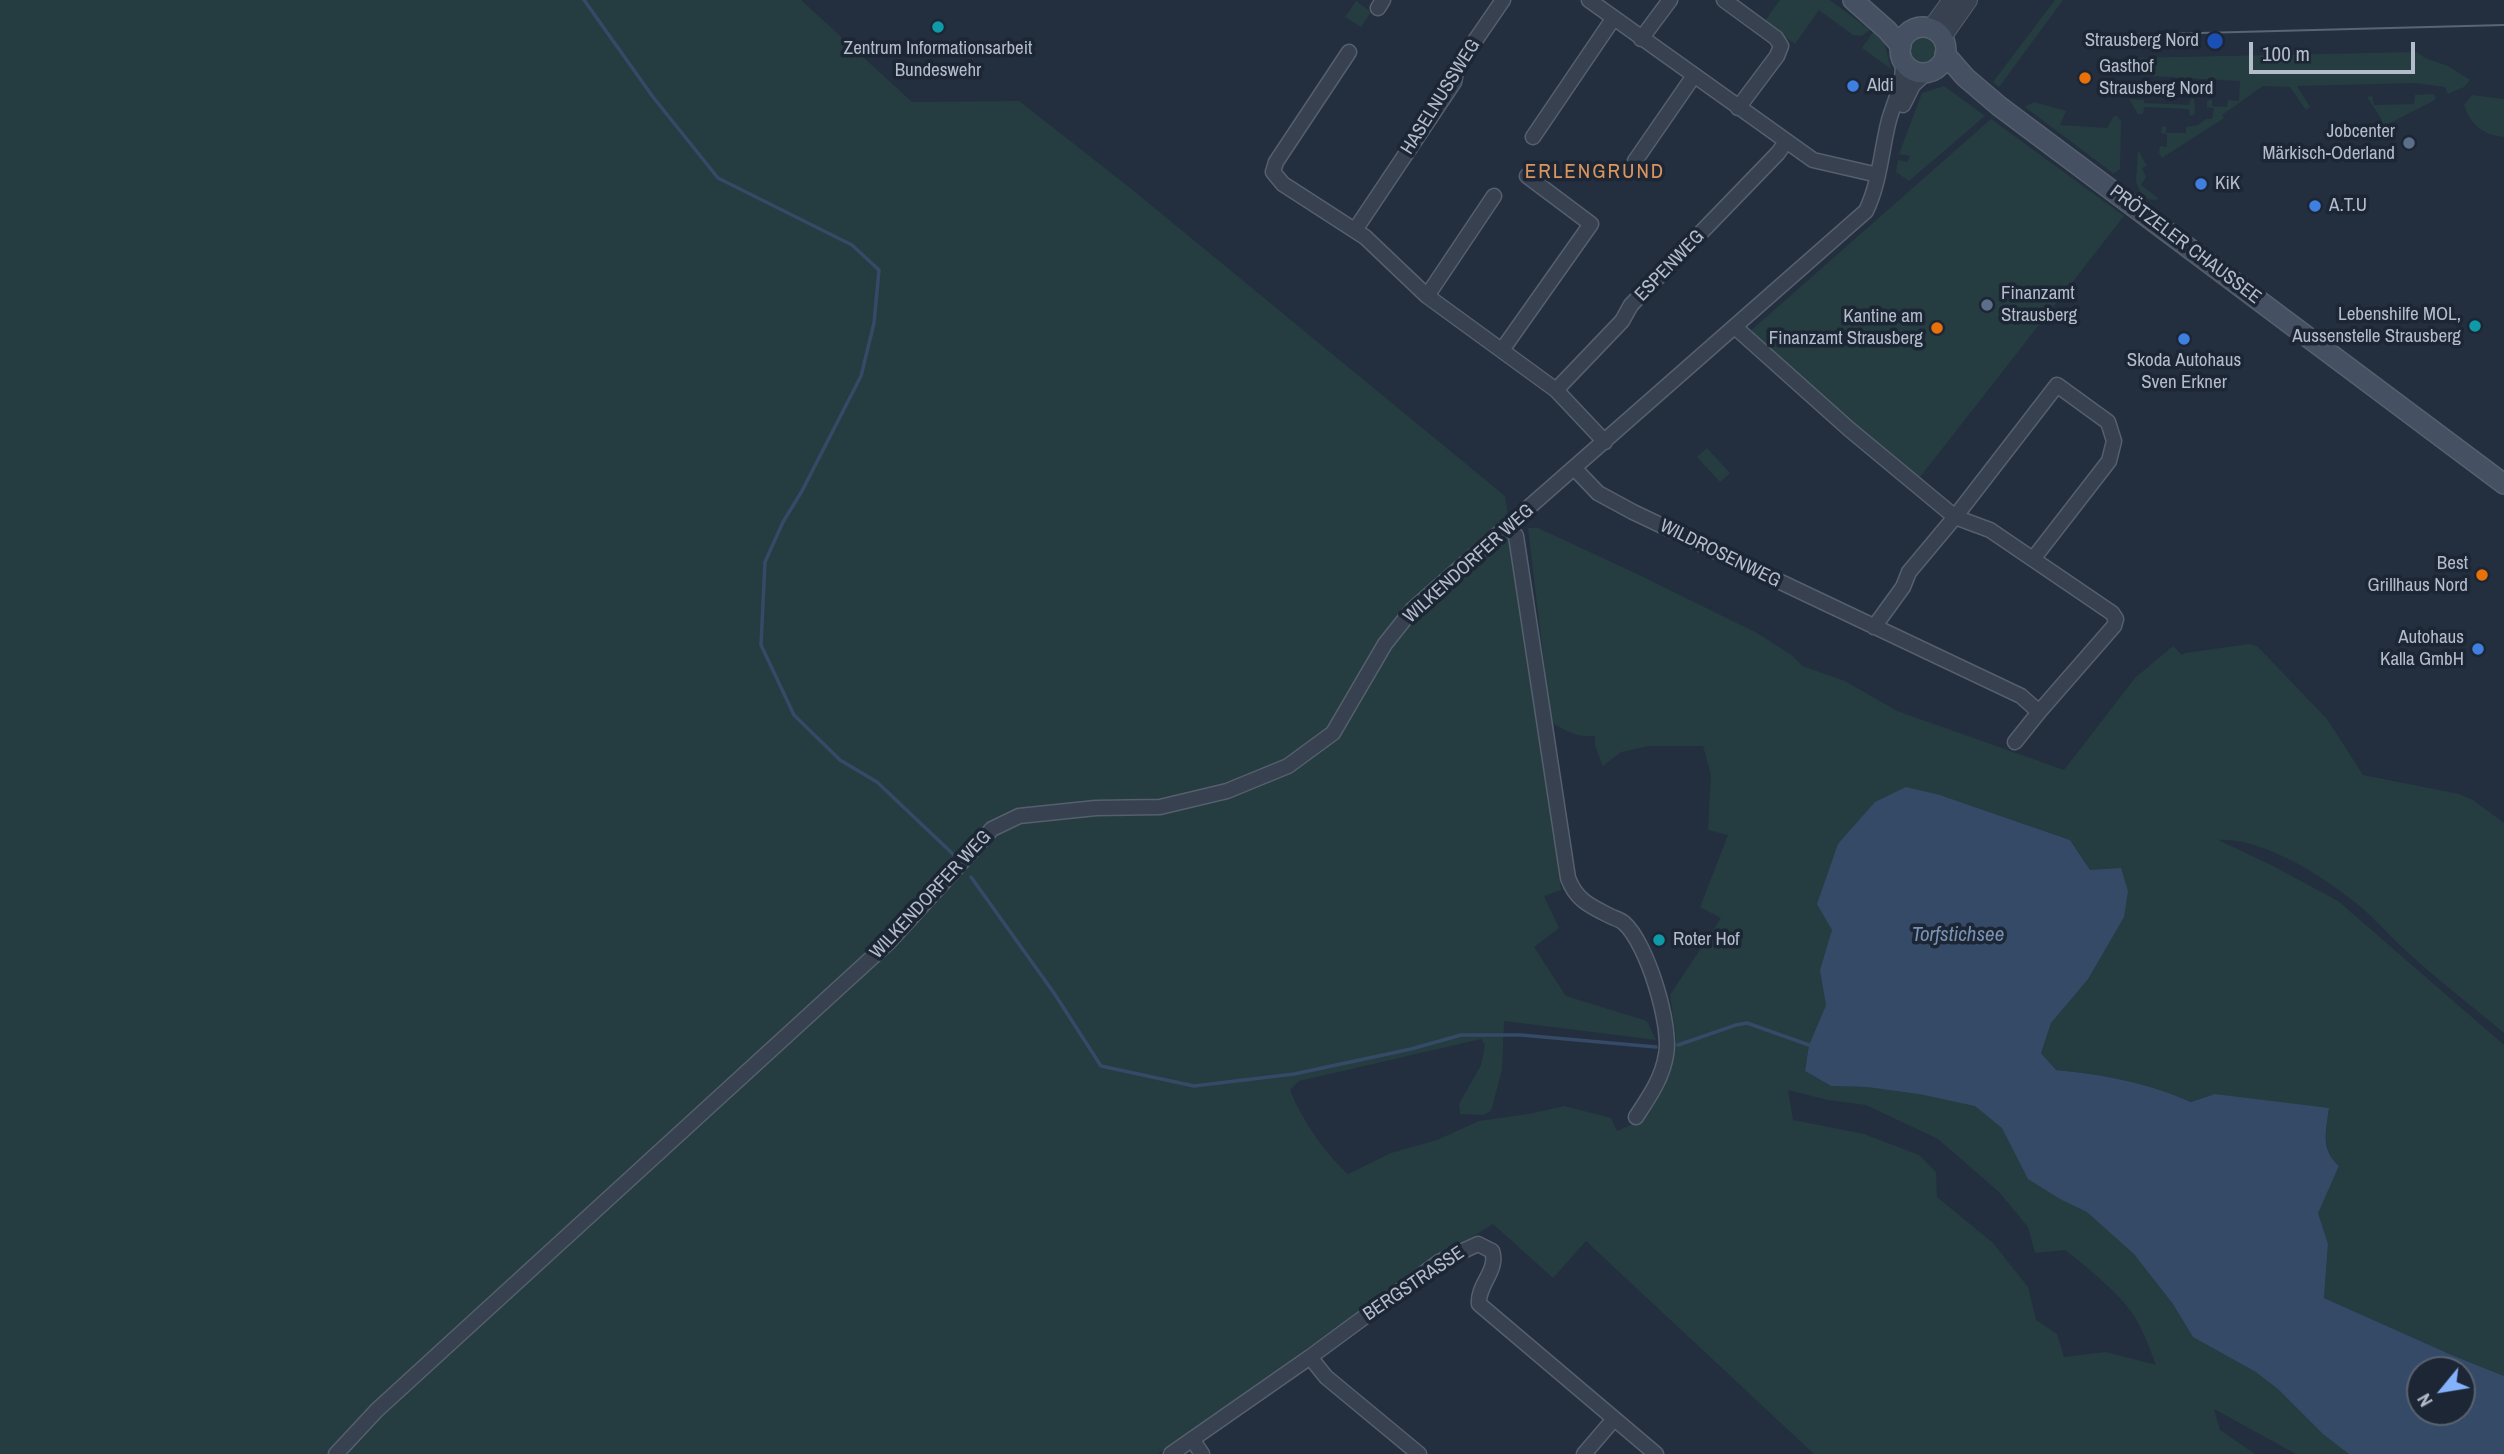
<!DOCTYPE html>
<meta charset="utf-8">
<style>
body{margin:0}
#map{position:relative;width:2504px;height:1454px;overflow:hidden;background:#232f3f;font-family:"Archivo Narrow",sans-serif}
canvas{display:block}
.north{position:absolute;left:2406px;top:1356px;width:70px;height:70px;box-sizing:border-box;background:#1c2634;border:2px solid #586270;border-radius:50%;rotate:240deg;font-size:19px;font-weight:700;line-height:28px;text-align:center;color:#b3bcca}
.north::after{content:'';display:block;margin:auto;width:24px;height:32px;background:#85b2fd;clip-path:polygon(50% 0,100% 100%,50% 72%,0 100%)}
.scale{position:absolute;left:2249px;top:42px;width:166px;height:32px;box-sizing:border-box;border:4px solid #b3bcca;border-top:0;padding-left:9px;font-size:21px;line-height:24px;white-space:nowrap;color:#b3bcca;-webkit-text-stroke:5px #1c2634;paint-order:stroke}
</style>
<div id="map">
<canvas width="2504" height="1454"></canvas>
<div class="north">N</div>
<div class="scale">100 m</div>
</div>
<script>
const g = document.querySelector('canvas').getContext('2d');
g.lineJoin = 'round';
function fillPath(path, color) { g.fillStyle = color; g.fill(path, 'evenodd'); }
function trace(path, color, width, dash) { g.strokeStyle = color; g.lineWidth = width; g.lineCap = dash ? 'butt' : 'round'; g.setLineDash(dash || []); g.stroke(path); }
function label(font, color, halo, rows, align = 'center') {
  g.font = font + ' "Archivo Narrow",sans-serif'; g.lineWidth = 7; g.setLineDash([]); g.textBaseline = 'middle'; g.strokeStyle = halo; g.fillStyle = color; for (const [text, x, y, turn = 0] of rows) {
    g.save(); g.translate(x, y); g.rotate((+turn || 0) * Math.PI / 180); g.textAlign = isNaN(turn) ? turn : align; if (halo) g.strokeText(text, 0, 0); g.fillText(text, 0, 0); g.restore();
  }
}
fillPath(new Path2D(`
 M0 0H801L912 102 1019 101 1129 187 1505 496 1539 720 1561 890 1544 896 1559 928 1534 947 1566 996 1647 1021 1656 1040 1504 1021 1502 1070 1491 1111 1483 1115 1460 1114 1459 1104 1481 1065 1485 1045 1481 1039 1299 1081 1290 1090C1302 1120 1324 1152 1348 1174L1391 1153 1437 1140 1479 1121 1528 1114 1564 1106 1611 1118 1617 1131 1638 1122 1668 1065 1676 1039 1670 995 1721 918 1700 907 1728 835 1708 830 1711 775 1703 746H1649L1621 752 1603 766 1595 746V736C1578 738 1566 731 1551 722L1528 528H1538L1637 574 1757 633 1793 656 1802 666 1845 681 1897 711 2064 770 2135 678 2173 646 2182 655 2185 653 2249 644 2257 646 2327 719 2363 775 2459 794 2473 800 2504 823V1033C2471 1005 2436 979 2404 949 2390 936 2377 921 2362 908 2327 879 2264 837 2218 840L2273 866 2338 901 2504 1045V1376L2454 1356 2324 1298 2328 1244 2317 1213 2339 1166C2321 1149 2326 1131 2329 1109L2215 1094 2191 1102C2145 1082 2105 1075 2056 1070L2041 1053 2051 1023 2077 991 2090 870 2070 840 1940 795 1832 930 1826 1005 1809 1045 1805 1071 1831 1086 1867 1087 1884 1072 1926 1059 2389 1454H2296L2214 1409 2220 1430 2255 1454H1814L1586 1241 1553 1278 1493 1224 1439 1258 1437 1256 1158 1454H0ZM1788 1090 1828 1100 1866 1105 1938 1139 1999 1192 2028 1227 2035 1253 2065 1250C2088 1268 2112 1287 2130 1310 2142 1326 2149 1347 2156 1365L2106 1352 2064 1357 2057 1334 2036 1320 2028 1287 1993 1243 1937 1197 1936 1172 1919 1155 1864 1134 1793 1120Z
 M1780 0H1830L1870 30 1861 36 1853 35 1819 10 1795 44 1764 22Z
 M2055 0H2063L1999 87 1993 82Z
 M1356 1 1371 12 1361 27 1345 17Z
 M1873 32 1884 42 1891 69 1862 48Z
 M1908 51a15 15 0 1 1 30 0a15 15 0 1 1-30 0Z
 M2417 52 2425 58 2448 66 2470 80 2464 87 2448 94 2445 87 2415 83 2297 86 2310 107 2306 110 2290 87 2263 86 2222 115 2224 118 2162 158 2159 153 2160 146 2167 147V134L2161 133 2162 127 2166 126V133H2186V127L2198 125 2206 119H2212L2214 108 2207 107V101L2212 99V106L2227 107 2228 100 2239 101 2240 81 2130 75V58Z
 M1944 86 1985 116 1909 181 1896 172 1898 160 1907 162 1910 156 1899 154 1922 93Z
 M2433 94 2436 98 2433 101 2355 141V139L2382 120 2367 97 2372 96 2374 105 2414 104 2415 95Z
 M2472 95 2504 99V137C2483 135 2471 125 2464 105Z
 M2129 99 2144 100V103L2189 105 2191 99H2194L2195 114 2190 116 2189 109 2144 107 2143 114H2138Z
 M2034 102 2066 111 2060 125 2107 128 2114 116H2117L2121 121 2120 169 2114 174 2025 107Z
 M1991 119 2124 216 1917 481 1747 334Z
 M2138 150 2147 166 2142 168 2146 177 2141 185 2158 198 2156 200 2143 198 2136 182Z
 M1707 448 1730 473 1720 482 1697 457Z`), '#253d40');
fillPath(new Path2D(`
 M1906 787 1940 795 2070 840 2090 870 2121 868 2128 891 2124 917 2088 979 2051 1023 2041 1053 2056 1070C2105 1075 2145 1082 2191 1102L2215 1094 2329 1108C2326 1131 2320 1149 2339 1166L2318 1213 2328 1244 2324 1298 2454 1356 2504 1376V1454H2349L2323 1434 2278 1389 2256 1372 2193 1337 2173 1304 2134 1254 2087 1212 2060 1199 2028 1179 2002 1128 1975 1106 1919 1094 1867 1087 1831 1086 1805 1071 1809 1045 1826 1005 1820 970 1832 930 1817 904 1838 844 1875 802ZM2420 1370H2462V1412H2420Z`), '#354a67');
trace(new Path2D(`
 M584 0 653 97 718 178 852 245 879 270 874 323 861 376 802 491 783 522 765 562 761 645 794 715 840 760 877 782 954 855
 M971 877 1054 993 1101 1066 1194 1086 1294 1074 1411 1049 1461 1035H1521L1656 1047
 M1678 1045 1736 1025 1747 1023 1809 1045`), '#354a67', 3.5);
const minor = new Path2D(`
 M1589 0 1813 160 1878 175
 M1724 0 1776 38 1781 46 1777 56 1738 108
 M1378 8 1383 0
 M1641 39 1670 0
 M1349 52 1276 162 1273 172 1283 184 1365 237 1427 296 1556 390 1605 442
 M1903 105 1913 85 1926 73
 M1533 137 1613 19
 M1635 161 1693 77
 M1355 230 1454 82 1457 67 1503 0
 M1427 296 1494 196
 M1502 350 1591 224 1527 176
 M1556 390 1622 321 1631 305 1778 153 1785 143
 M1575 469 1598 493 1633 512 2021 696 2039 712 2114 626 2116 619 2112 613 1990 530 1955 517 1849 429 1736 328
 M1510 527 1516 536 1568 878C1576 900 1590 906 1610 916 1614 918 1621 920 1624 923 1647 943 1672 1026 1666 1055 1662 1079 1649 1097 1636 1117
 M1874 627 1903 587 1909 572 1955 517 2057 385 2108 422 2114 441 2109 461 2033 559
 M2015 742 2039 712
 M1310 1357 1326 1377 1419 1454
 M1192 1439 1202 1454
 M336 1454 377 1410 889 942 992 829 1019 816 1096 808 1160 807 1227 791 1288 766 1333 733 1385 644 1412 610 1866 211C1880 182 1881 151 1889 120 1895 100 1904 83 1903 62
 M1171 1454 1310 1357 1439 1262 1478 1244 1492 1251C1499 1270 1477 1285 1479 1304L1656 1454
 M1584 1454 1614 1419`);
const tertiary = new Path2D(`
 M1931 29 1952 0
 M1942 37 1968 0`);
const secondary = new Path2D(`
 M1853 0 1887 30 1901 46
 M1900 50a23 23 0 1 1 46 0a23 23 0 1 1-46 0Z
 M1945 54 1965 77 1999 106 2504 484`);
trace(minor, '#555f6d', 17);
trace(tertiary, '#555f6d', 20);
trace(secondary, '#555f6d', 22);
trace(minor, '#37414f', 14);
trace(tertiary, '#37414f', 18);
trace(secondary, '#455062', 19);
trace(new Path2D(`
 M2087 36 2504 25`), '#596576', 2);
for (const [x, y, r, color] of [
 [938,27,7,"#0f9aa8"],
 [2215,41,9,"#1a4fb4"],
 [2085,78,7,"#e8710a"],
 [1853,86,7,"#3f7fe0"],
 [2409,143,7,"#5c6f8a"],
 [2201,184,7,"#3f7fe0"],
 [2315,206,7,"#3f7fe0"],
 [1987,305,7,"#5c6f8a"],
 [2475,326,7,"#0f9aa8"],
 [1937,328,7,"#e8710a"],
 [2184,339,7,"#3f7fe0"],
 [2482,575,7,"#e8710a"],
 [2478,649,7,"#3f7fe0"],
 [1659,940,7,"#0f9aa8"]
]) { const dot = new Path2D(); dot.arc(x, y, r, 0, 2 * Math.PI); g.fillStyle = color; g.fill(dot); trace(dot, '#1c2634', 2.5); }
label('19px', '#b3bcca', '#1c2634', [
 ["Strausberg Nord",2199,41],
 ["Zentrum Informationsarbeit",938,49,"center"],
 ["Bundeswehr",938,71,"center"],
 ["Gasthof",2099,67,"left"],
 ["Strausberg Nord",2099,89,"left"],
 ["Aldi",1867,86,"left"],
 ["Jobcenter",2395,132],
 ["Märkisch-Oderland",2395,154],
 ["KiK",2215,184,"left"],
 ["A.T.U",2329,206,"left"],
 ["Finanzamt",2001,294,"left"],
 ["Strausberg",2001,316,"left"],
 ["Lebenshilfe MOL,",2461,315],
 ["Aussenstelle Strausberg",2461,337],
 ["Kantine am",1923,317],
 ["Finanzamt Strausberg",1923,339],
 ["Skoda Autohaus",2184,361,"center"],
 ["Sven Erkner",2184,383,"center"],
 ["Best",2468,564],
 ["Grillhaus Nord",2468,586],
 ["Autohaus",2464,638],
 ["Kalla GmbH",2464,660],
 ["Roter Hof",1673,940,"left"]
], 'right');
label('19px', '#b3bcca', '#1c2634', [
 ["HASELNUSSWEG",1441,97,-58],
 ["PRÖTZELER CHAUSSEE",2185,245,37],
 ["ESPENWEG",1670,266,-46],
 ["WILDROSENWEG",1720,554,26],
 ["WILKENDORFER WEG",1469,564,-42],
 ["WILKENDORFER WEG",931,895,-47],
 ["BERGSTRASSE",1414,1284,-34]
]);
g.letterSpacing = '2px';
label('21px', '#da955e', '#1c2634', [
 ["ERLENGRUND",1595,172]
]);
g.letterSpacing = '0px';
label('italic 21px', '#7991b3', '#1c2634', [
 ["Torfstichsee",1958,935]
]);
</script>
